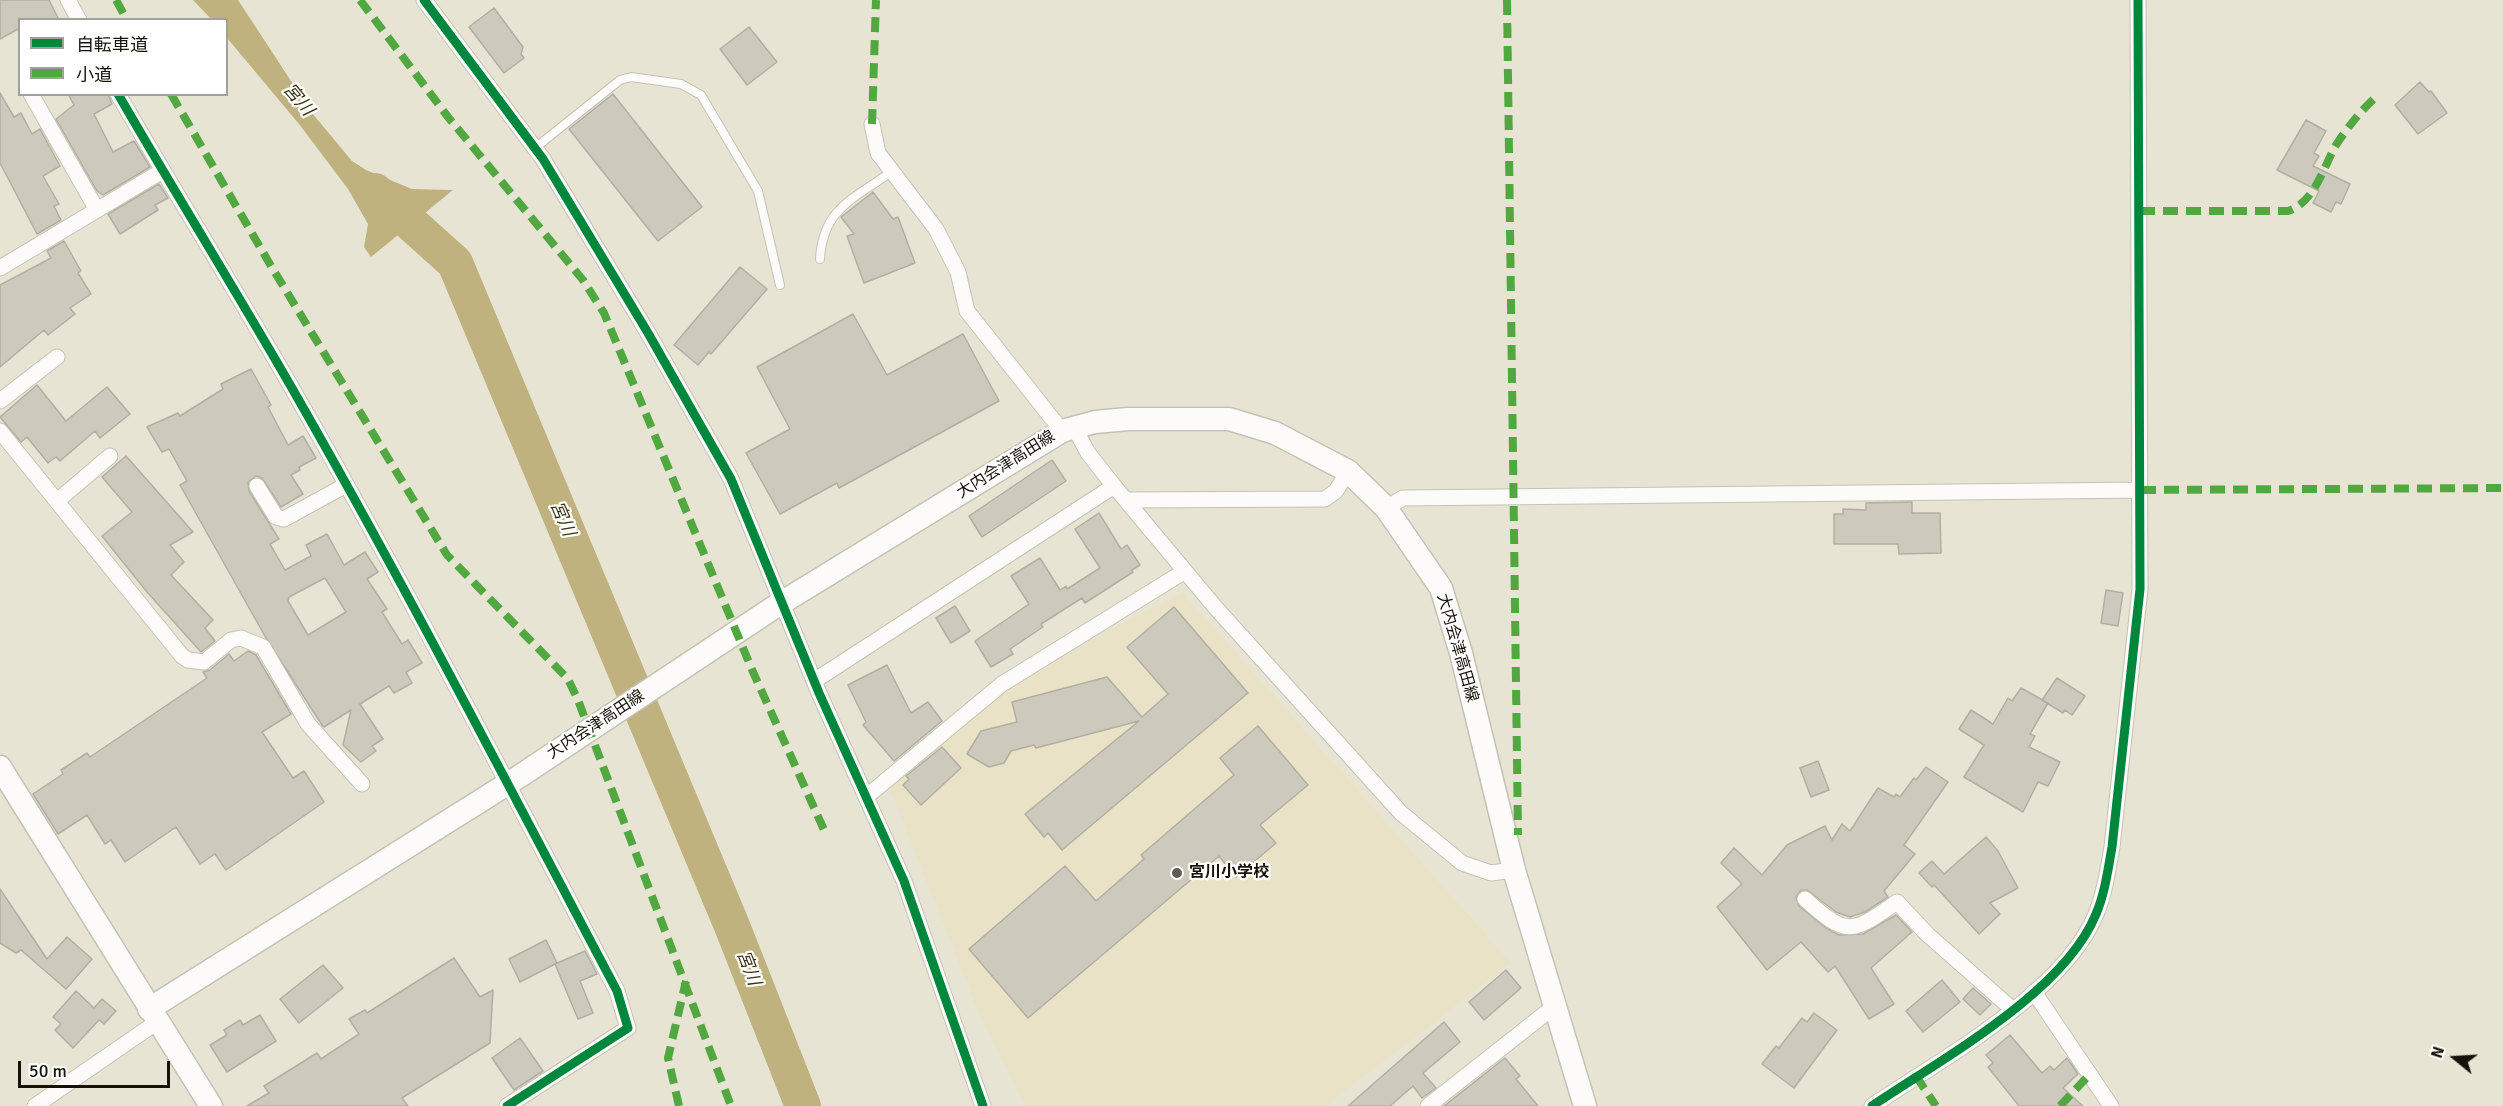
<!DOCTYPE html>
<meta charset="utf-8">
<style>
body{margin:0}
#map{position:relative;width:2503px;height:1106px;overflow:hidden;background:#e8e4d4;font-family:Signika,"Noto Sans JP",sans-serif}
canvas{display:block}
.legend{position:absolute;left:18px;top:18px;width:210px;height:78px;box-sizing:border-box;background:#fff;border:2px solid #a1a09c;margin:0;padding:8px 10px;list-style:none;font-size:18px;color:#151208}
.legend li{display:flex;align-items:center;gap:12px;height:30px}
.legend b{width:30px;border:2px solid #a1a09c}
.north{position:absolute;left:2425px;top:1028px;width:60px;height:60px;-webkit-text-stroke:4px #fff;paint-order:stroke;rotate:288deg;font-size:16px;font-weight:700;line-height:24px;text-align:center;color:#151208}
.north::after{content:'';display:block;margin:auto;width:21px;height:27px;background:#151208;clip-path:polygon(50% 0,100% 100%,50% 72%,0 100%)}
.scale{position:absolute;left:18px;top:1061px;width:152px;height:27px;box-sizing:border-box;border:3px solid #151208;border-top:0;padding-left:8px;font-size:18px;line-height:21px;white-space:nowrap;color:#151208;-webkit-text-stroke:4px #fff;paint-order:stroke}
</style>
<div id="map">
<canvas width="2503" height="1106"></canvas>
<ul class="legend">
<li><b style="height:8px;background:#00873e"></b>自転車道</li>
<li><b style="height:8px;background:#51a841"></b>小道</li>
</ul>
<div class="north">N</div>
<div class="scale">50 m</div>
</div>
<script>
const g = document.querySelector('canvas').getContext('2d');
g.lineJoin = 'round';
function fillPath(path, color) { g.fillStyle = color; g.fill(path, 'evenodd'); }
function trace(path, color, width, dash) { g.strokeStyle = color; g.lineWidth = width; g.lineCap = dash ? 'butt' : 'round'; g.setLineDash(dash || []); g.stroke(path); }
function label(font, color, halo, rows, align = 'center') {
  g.font = font + ' Signika,"Noto Sans JP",sans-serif'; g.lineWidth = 4.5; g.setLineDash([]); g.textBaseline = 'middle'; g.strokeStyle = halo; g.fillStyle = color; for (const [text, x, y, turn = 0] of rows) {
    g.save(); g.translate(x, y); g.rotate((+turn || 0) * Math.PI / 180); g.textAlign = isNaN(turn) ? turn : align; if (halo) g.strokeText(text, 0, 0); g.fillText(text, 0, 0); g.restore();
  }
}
fillPath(new Path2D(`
 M1182 592 1511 963 1326 1106H1025L980 1016 887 782 1004 686Z`), '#e9e2c7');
fillPath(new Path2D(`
 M193 0H238L312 113 352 161 366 170 412 189 453 190 371 257 364 247 368 224 348 189 299 124 227 38 226 20 211 19Z`), '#bfb27e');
trace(new Path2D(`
 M375 191 455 263 732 926 803 1106`), '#bfb27e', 36);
const building = new Path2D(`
 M0 0H49L59 20H20V28L0 39Z
 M494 8 523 47 521 54 524 58 504 73 469 27Z
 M749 27 777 62 747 85 720 49Z
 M2420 82 2429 92 2431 91 2447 113 2418 134 2395 105Z
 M0 93 14 117 21 113 32 134 40 129 60 166 43 176 59 204 54 206 61 220 37 234 0 163Z
 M68 94H108L112 104 94 114 113 152 134 141 150 167 103 195 97 191 56 119 74 105Z
 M613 94 702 207 658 241 569 129Z
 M2306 120 2326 131 2314 153 2319 156 2313 166 2350 184 2341 204 2336 202 2331 212 2313 203 2319 191 2277 170Z
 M159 184 168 198 155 205 158 210 120 234 108 214Z
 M873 192 893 219 898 217 915 263 864 283 847 236 854 234 841 217Z
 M64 241 81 271 78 273 91 294 70 308 75 314 48 335 44 330 0 367V285L51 258 47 251Z
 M740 267 767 289 711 354 709 352 698 365 674 345Z
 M853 314 887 375 963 334 999 401 839 488 837 483 780 514 746 453 790 429 757 367Z
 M251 369 271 405 268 407 288 445 303 436 316 458 299 467 300 470 291 475 303 494 281 507 262 478 256 476 248 482 249 491 279 539 270 544 285 570 311 556 306 545 327 534 344 565 365 552 378 572 367 579 387 609 382 612 402 644 408 640 422 663 406 672 412 683 394 693 389 686 360 704 383 739 372 746 376 751 361 762 343 745 351 710 324 727 322 725 266 638 180 485 187 481 169 449 162 452 147 427 178 413 180 416 223 389 221 384ZM325 578 346 612 308 635 288 601 289 597Z
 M37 385 66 421 107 387 130 414 100 438 95 431 60 461 56 457 48 463 27 437 21 442 0 417Z
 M126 456 193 532 170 545 184 562 171 575 213 620 205 628 215 641 201 652 147 592 102 536 132 512 102 477Z
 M1052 460 1066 481 982 537 969 516Z
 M1912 502V513H1940L1941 553 1899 554 1898 544H1834V514H1843V509L1866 510V503Z
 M1099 513 1121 549 1127 545 1140 565 1132 570 1133 572 1085 603 1082 598 1041 624 1043 627 1010 649 1013 654 991 667 975 641 1029 604 1011 576 1040 558 1060 590 1066 586 1067 589 1100 568 1075 529Z
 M2106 590 2123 593 2118 626 2101 623Z
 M955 606 970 631 951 643 936 618Z
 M1174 607 1248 693 1062 850 1048 833 1044 837 1025 814 1139 721 1036 748 1034 745 1011 751 1004 763 989 767 967 754 981 731 1017 722 1012 702 1107 677 1142 717 1168 694 1127 647Z
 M248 651 256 655 291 714 262 732 293 778 304 771 324 802 226 870 215 854 200 864 176 827 125 862 111 840 105 844 87 815 58 834 33 794 63 774 61 770 87 753 90 757 207 678 203 672 210 670 229 654 234 661Z
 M887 665 911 713 928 702 942 721 894 761 863 725 866 722 848 685Z
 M2057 678 2085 696 2072 715 2065 710 2063 713 2042 700Z
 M2021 688 2048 703 2030 734 2035 736 2029 747 2060 762 2048 786 2038 782 2023 812 1964 777 1984 745 1959 729 1971 710 1993 724 2008 698 2012 701Z
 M1258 726 1308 785 1260 825 1276 843 1236 877 1219 856 1028 1018 969 949 1065 866 1096 901 1144 859 1141 855 1234 775 1220 758Z
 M942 747 961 768 921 805 903 785 909 779 906 776Z
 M1818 761 1829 790 1811 797 1800 768Z
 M1926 767 1948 782 1904 845 1915 854 1884 891 1888 897 1865 912 1850 917 1836 912 1807 890H1801L1796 897 1799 906 1826 928 1839 935 1863 934 1896 915 1912 932 1871 968 1894 1004 1869 1019 1835 966 1828 972 1801 942 1767 970 1717 907 1742 884 1721 863 1734 848 1762 875 1787 845 1825 826 1832 840 1842 824 1850 831 1878 788 1894 797 1896 794 1900 797 1914 778 1916 780Z
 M1986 837 1998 851 2018 888 1990 903 2000 914 1979 934 1934 885 1932 887 1919 873 1932 861 1944 874Z
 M0 889 47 959 67 937 92 959 66 989 21 950 16 953 0 943Z
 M546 940 557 963 520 982 509 959Z
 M585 951 597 974 580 981 593 1013 578 1019 555 964Z
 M454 958 480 997 493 990 490 1043 402 1098 408 1106H247L269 1093 264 1086 317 1053 321 1059 359 1034 349 1019 365 1010 367 1013Z
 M323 965 343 988 299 1023 280 999Z
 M1506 970 1521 988 1484 1020 1469 1002Z
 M1942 980 1960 1002 1923 1032 1906 1011Z
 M1973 988 1991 1004 1980 1015 1963 999Z
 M76 991 94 1008 102 999 116 1011 104 1024 99 1020 73 1048 55 1030 61 1024 53 1017Z
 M1814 1013 1837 1030 1794 1088 1762 1064 1776 1046 1779 1048 1802 1018 1807 1022Z
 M260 1015 276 1041 227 1072 210 1045 227 1035 224 1030 240 1020 243 1025Z
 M1444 1022 1460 1042 1423 1073 1436 1088 1422 1098 1413 1086 1390 1106H1348Z
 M2010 1035 2042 1073 2050 1066 2054 1070 2067 1058 2078 1074 2063 1088 2083 1106H2019L1988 1067 1993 1063 1986 1055Z
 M520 1038 543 1071 514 1090 492 1058Z
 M1505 1058 1520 1076 1516 1079 1538 1106H1444Z`);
fillPath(building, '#cdcabd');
trace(building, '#b2afa2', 1.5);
const lane = new Path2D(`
 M535 148 620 80 631 77 681 84 701 95 758 191 780 285
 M820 259C823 208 854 199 891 172`);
const street = new Path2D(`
 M68 0 79 20
 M424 0 543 159 648 333 731 479 819 693 904 881 983 1106
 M31 94 97 210
 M118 94C174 191 233 286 289 383 404 583 509 787 617 991L628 1028 507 1106
 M872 124 878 153 936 229 958 272 967 311 1062 431
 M0 268 162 171
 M0 401 57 357
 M1074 427 1088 453 1114 486 1215 607 1401 813 1462 863 1491 873 1514 870
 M0 431 182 656 188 660 204 662 231 640 241 638 263 647 308 724 362 784
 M257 486 276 517 284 519 346 485
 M1126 500 1325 499 1336 491 1348 471
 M57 501 110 456
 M1386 508 1403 498 2141 490
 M814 681 1114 486
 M866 797 1002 684 1185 571
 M1805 899C1848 938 1852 933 1897 902L1927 934 2012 1009
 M2034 992 2111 1106
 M35 1106 157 1022
 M1428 1106 1556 1005
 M1872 1106C1941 1059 2064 993 2096 914 2105 893 2108 869 2112 847L2140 589 2138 0`);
const secondary = new Path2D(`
 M0 767 211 1106
 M149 1009 520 776 773 608 1062 431 1095 422 1128 419H1229L1275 433 1348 471 1386 508 1441 588 1461 653 1514 870 1585 1106`);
trace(lane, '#c5c2b5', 10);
trace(street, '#c5c2b5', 17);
trace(secondary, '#c5c2b5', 25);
trace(lane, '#fcfbf9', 8);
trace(street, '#fcfbf9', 15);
trace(secondary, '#fcfbf9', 22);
trace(new Path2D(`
 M116 0 127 20
 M360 0 448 117 583 280 604 313 753 672 825 832
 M1507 0 1518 835
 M171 94 271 266 447 555 568 679 578 700 731 1106
 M872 124 876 0
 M2140 211H2288C2315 202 2323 168 2336 145 2348 127 2361 110 2378 95
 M2141 490 2503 488
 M1916 1076 1936 1106
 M679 1106 668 1058 686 981
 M2060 1106 2091 1073`), '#51a841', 8, [15, 8]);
trace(new Path2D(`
 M424 0 543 159 648 333 731 479 819 693 904 881 983 1106
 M118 94C174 191 233 286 289 383 404 583 509 787 617 991L628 1028 507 1106
 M1872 1106C1941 1059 2064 993 2096 914 2105 893 2108 869 2112 847L2140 589 2138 0`), '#00873e', 9);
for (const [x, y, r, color] of [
 [1177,873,6,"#5f5c4f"]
]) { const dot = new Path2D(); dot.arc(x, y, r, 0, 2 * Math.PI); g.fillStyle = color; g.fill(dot); trace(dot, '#fff', 2); }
label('16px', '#151208', '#fff', [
 ["大内会津高田線",1006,465,-32],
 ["大内会津高田線",1457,648,74],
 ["大内会津高田線",596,725,-33]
]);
label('bold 16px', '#151208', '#fff', [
 ["宮川小学校",1189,873]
], 'left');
label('italic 18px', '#3d3517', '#fff', [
 ["宮川",298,100,50],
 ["宮川",562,519,67],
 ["宮川",748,968,69]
]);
</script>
